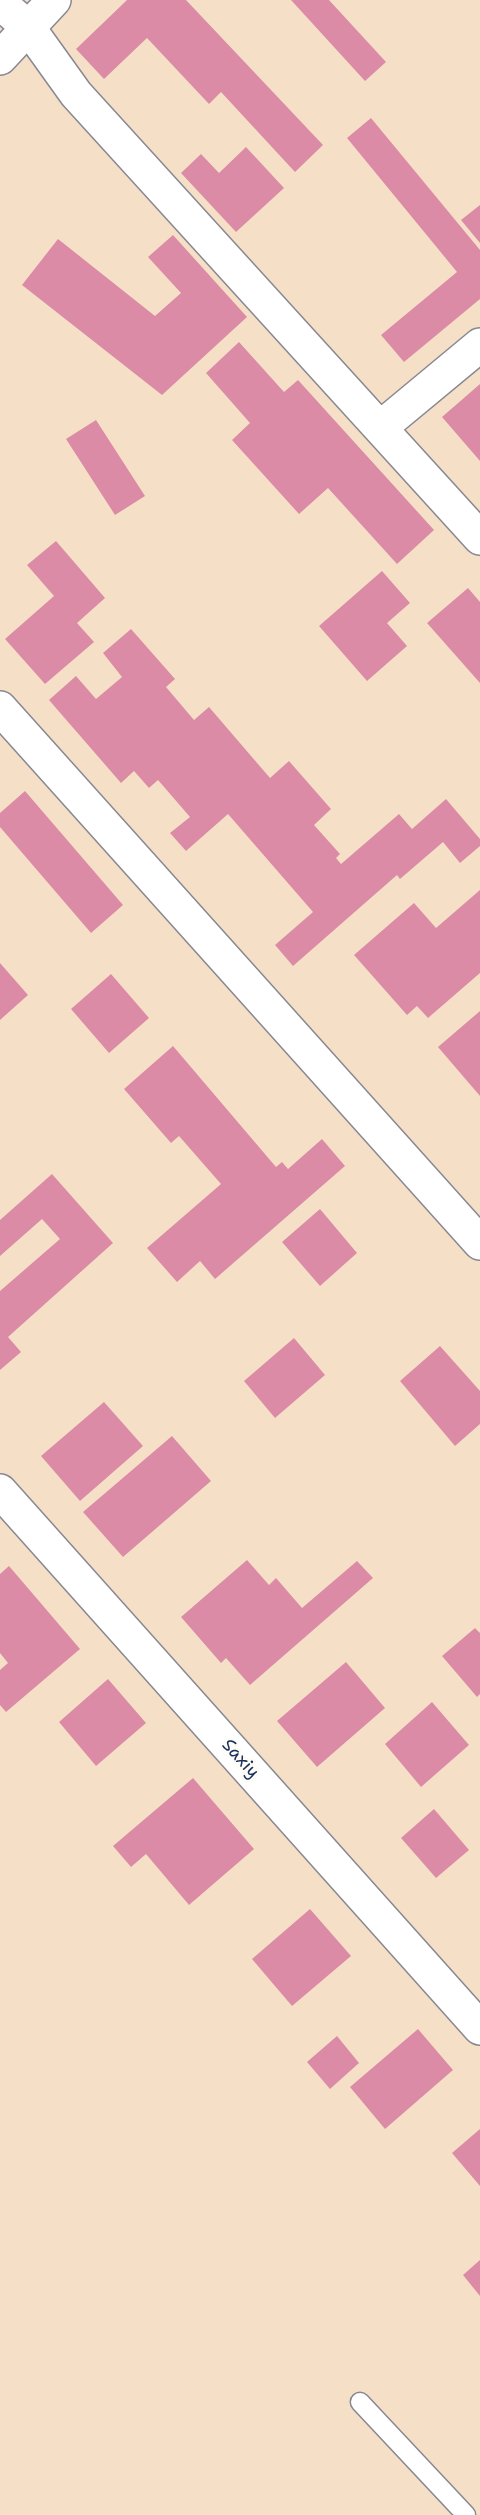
<!DOCTYPE html>
<style>
body{margin:0}
canvas{display:block;background:#f5e0c7}
</style>
<canvas width="480" height="2515"></canvas>
<script>
const g = document.querySelector('canvas').getContext('2d');
g.lineJoin = 'round';
function fillPath(path, color) { g.fillStyle = color; g.fill(path, 'evenodd'); }
function trace(path, color, width, dash) { g.strokeStyle = color; g.lineWidth = width; g.lineCap = dash ? 'butt' : 'round'; g.setLineDash(dash || []); g.stroke(path); }
function label(font, color, halo, rows, align = 'center') {
  g.font = font + ' "Shantell Sans",sans-serif'; g.lineWidth = 6; g.setLineDash([]); g.textBaseline = 'middle'; g.strokeStyle = halo; g.fillStyle = color; for (const [text, x, y, turn = 0] of rows) {
    g.save(); g.translate(x, y); g.rotate((+turn || 0) * Math.PI / 180); g.textAlign = isNaN(turn) ? turn : align; if (halo) g.strokeText(text, 0, 0); g.fillText(text, 0, 0); g.restore();
  }
}
fillPath(new Path2D(`
 M127 0H186L323 145 295 172 221 92 209 104 147 38 104 79 76 49Z
 M291 0H329L386 62 365 81Z
 M371 118 480 250V299L404 362 381 335 457 272 347 138Z
 M246 147 284 188 236 232 181 173 201 154 219 173Z
 M480 205V243L461 220Z
 M173 235 247 317 162 395 22 285 58 239 155 316 181 293 148 257Z
 M239 342 284 392 298 380 434 530 397 564 328 488 299 514 232 440 250 423 206 373Z
 M480 384V461L442 417Z
 M96 420 145 496 115 515 66 439Z
 M56 541 105 598 77 623 94 642 45 684 5 639 54 596 27 565Z
 M382 571 410 603 387 623 407 646 367 681 319 626Z
 M468 588 480 602V683L427 623Z
 M131 629 175 679 166 687 194 720 209 707 270 778 289 761 331 809 314 825 340 854 336 858 341 864 399 814 412 829 446 799 480 839V846L460 863 443 842 400 879 397 875 293 966 275 945 313 912 228 814 186 851 170 833 190 817 158 780 149 788 134 771 121 783 49 700 76 676 96 699 122 677 103 653Z
 M25 791 123 905 91 933 0 827V813Z
 M480 890V973L428 1018 417 1006 407 1015 354 955 414 903 436 928Z
 M0 963 28 995 0 1020Z
 M111 974 149 1018 109 1053 71 1009Z
 M480 1011V1096L438 1047Z
 M173 1046 276 1167 282 1162 288 1169 322 1139 345 1166 215 1279 200 1261 177 1282 147 1248 221 1184 179 1136 171 1143 124 1089Z
 M52 1174 113 1243 8 1337 21 1352 0 1370V1291L60 1239 42 1219 0 1256V1220Z
 M320 1209 357 1253 320 1286 282 1242Z
 M294 1338 325 1375 275 1418 244 1381Z
 M440 1346 480 1391V1424L455 1446 400 1381Z
 M104 1402 143 1446 80 1501 41 1456Z
 M172 1436 211 1481 123 1557 83 1512Z
 M247 1560 269 1585 276 1578 302 1608 357 1561 373 1578 250 1685 226 1658 221 1663 181 1617Z
 M9 1566 80 1649 6 1712 0 1705V1670L8 1663 0 1653V1574Z
 M475 1628 480 1633V1694L477 1697 442 1656Z
 M346 1662 385 1708 317 1767 277 1721Z
 M108 1679 146 1723 96 1766 59 1722Z
 M432 1702 469 1745 421 1787 385 1744Z
 M193 1778 254 1849 189 1905 146 1854 131 1867 113 1846Z
 M434 1809 469 1850 436 1878 401 1838Z
 M310 1909 351 1956 292 2006 252 1959Z
 M418 2029 453 2070 385 2129 350 2087Z
 M337 2036 359 2063 330 2089 307 2062Z
 M480 2129V2186L452 2153Z
 M480 2260V2296L463 2275Z`), '#dc8ba6');
const lane = new Path2D(`
 M360 2402 466 2515`);
const street = new Path2D(`
 M0 3 28 27 76 94 480 538
 M0 58 54 0
 M380 428 480 345
 M0 708 480 1243
 M0 1491 480 2028`);
trace(lane, '#888892', 21);
trace(street, '#888892', 36);
trace(lane, '#fff', 18);
trace(street, '#fff', 33);
label('18px', '#1b2f5e', '#fdfcf7', [
 ["Saxiy",240,1759,48]
]);
</script>
